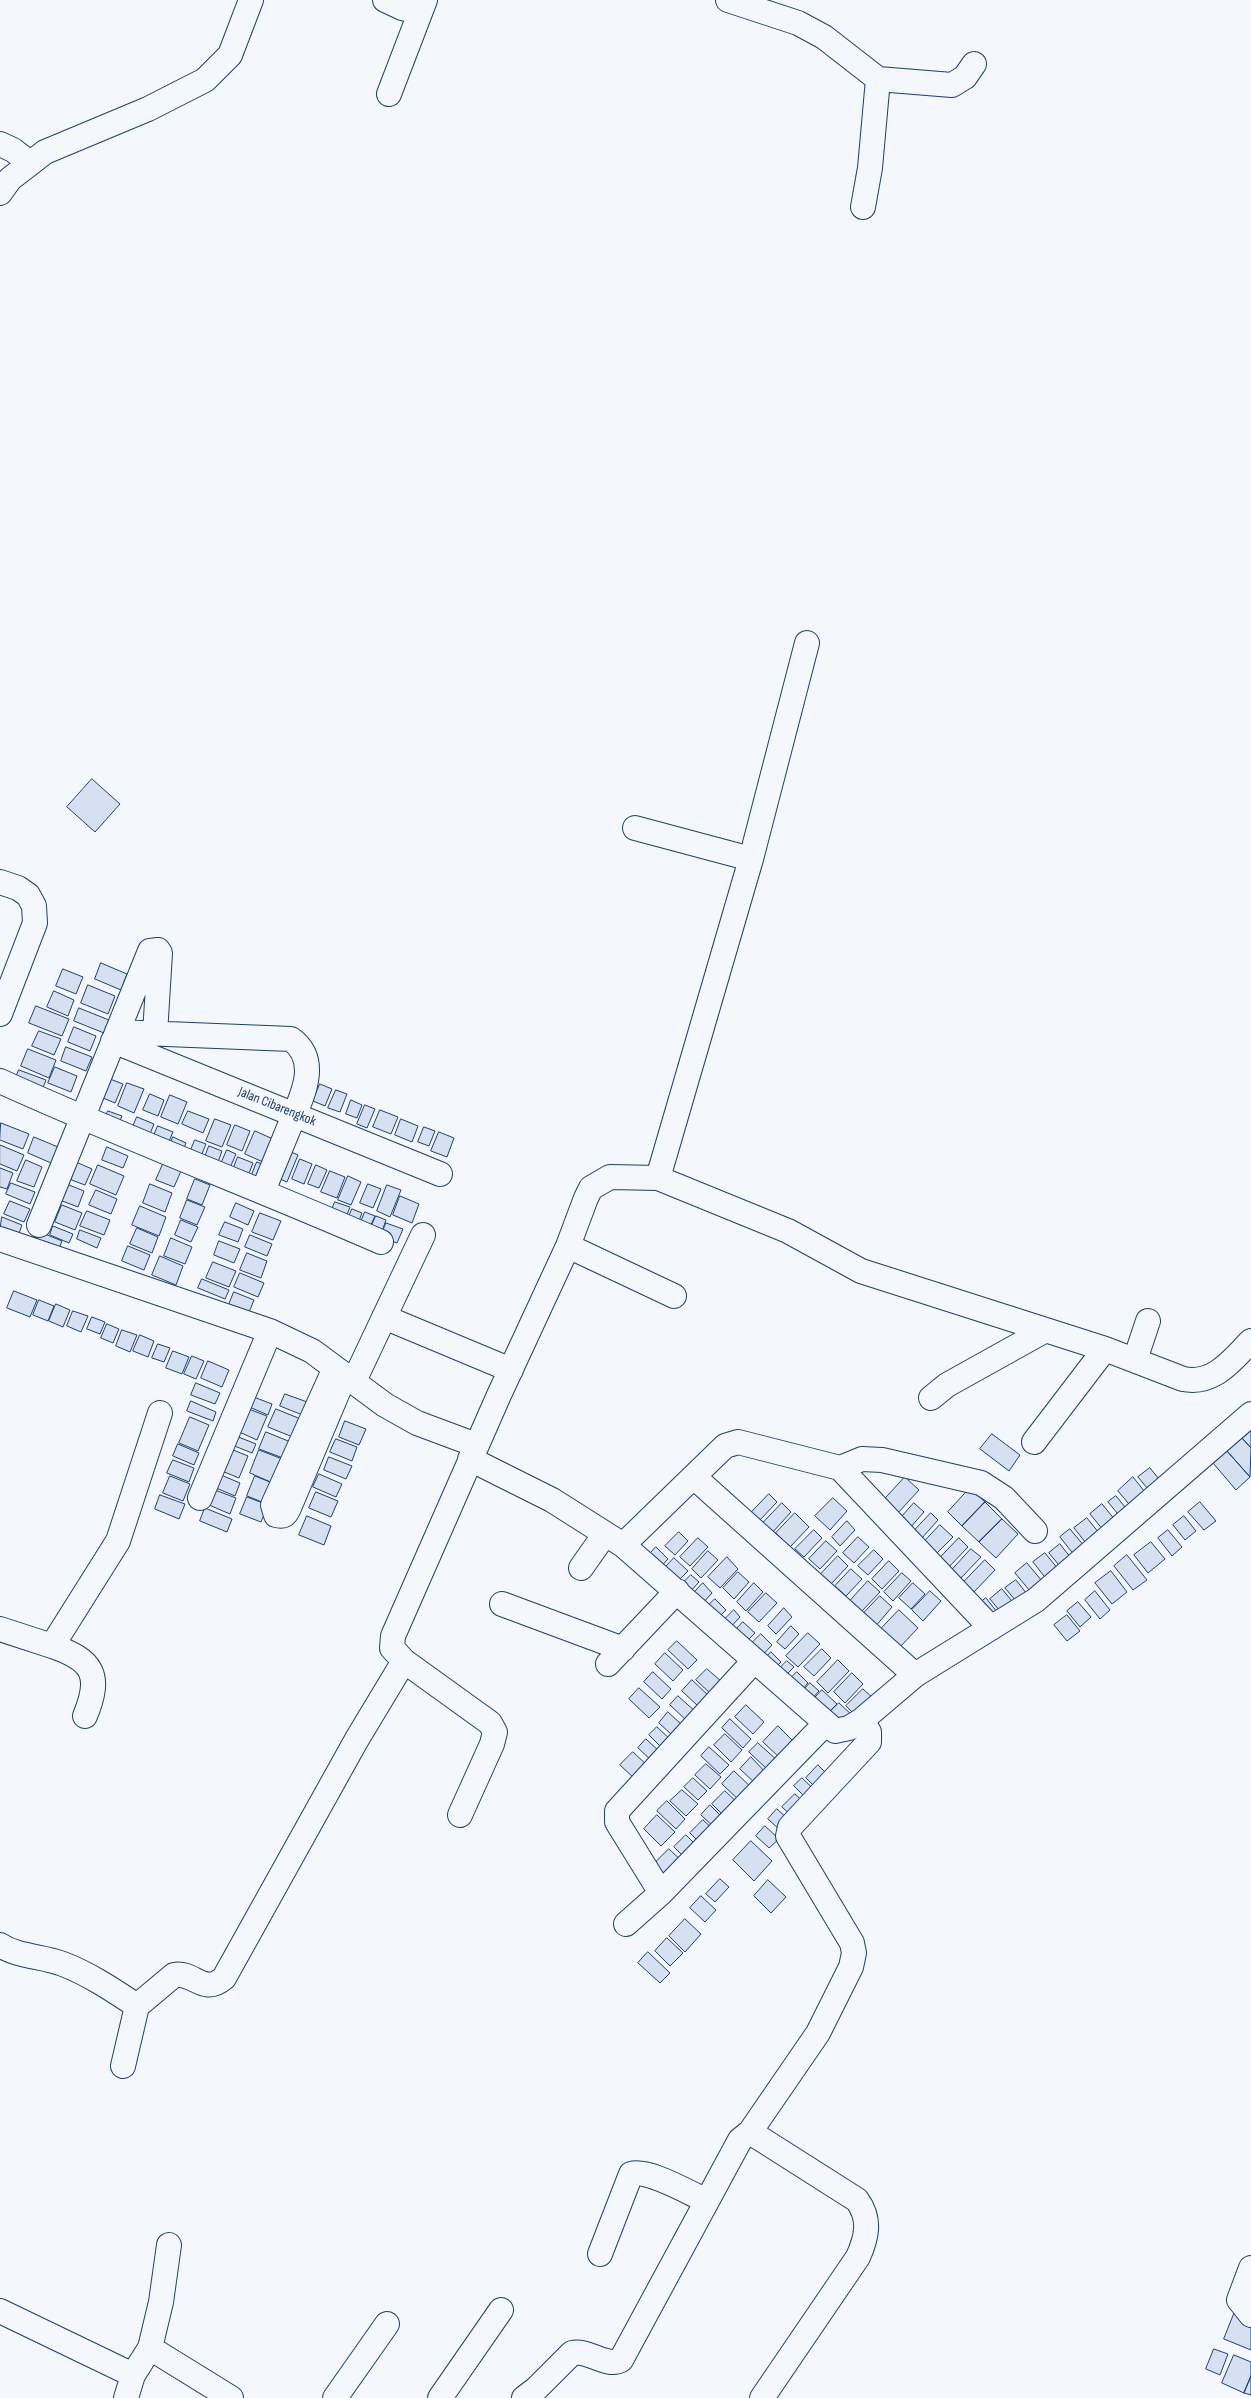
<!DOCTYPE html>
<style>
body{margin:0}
canvas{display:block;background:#f4f7fb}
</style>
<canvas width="1251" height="2398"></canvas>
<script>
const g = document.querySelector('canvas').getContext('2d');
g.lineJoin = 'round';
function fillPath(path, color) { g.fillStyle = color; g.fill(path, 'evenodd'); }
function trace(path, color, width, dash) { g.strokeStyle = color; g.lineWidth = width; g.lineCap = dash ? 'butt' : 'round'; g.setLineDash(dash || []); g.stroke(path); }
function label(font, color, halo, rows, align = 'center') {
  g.font = font + ' "Sofia Sans Condensed",sans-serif'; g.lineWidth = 4; g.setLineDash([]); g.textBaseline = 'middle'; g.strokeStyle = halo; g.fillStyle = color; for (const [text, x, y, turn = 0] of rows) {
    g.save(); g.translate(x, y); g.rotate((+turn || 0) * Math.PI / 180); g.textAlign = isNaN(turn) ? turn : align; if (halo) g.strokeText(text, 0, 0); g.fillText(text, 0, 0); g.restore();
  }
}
const building = new Path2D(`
 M92 779 120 804 95 832 67 807Z
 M101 963 127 974 121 990 95 979Z
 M63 969 83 977 76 994 56 986Z
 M88 985 115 996 108 1014 81 1003Z
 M54 991 74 1000 68 1016 47 1007Z
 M36 1006 69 1019 62 1036 29 1023Z
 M79 1008 109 1020 104 1033 74 1021Z
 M74 1027 96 1036 90 1051 68 1042Z
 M39 1031 61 1039 54 1055 32 1046Z
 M66 1047 92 1057 86 1071 61 1061Z
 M28 1049 56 1060 49 1078 21 1066Z
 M55 1067 77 1076 71 1092 48 1083Z
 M19 1070 46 1080 40 1095 13 1084Z
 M110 1079 123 1084 115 1103 103 1098Z
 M127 1083 144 1089 134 1113 118 1106Z
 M320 1084 332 1089 325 1106 313 1101Z
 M336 1090 347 1094 340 1112 328 1108Z
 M150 1094 164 1100 158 1116 143 1110Z
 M170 1095 187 1102 178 1124 161 1117Z
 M351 1100 362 1105 357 1118 346 1114Z
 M365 1105 375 1109 367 1128 357 1124Z
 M380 1110 398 1117 391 1134 373 1127Z
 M108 1111 122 1116 117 1128 103 1122Z
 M188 1111 209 1119 203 1133 182 1124Z
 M137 1117 154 1124 147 1141 130 1134Z
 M215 1119 231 1125 222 1147 206 1141Z
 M401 1119 418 1126 412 1142 395 1135Z
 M1 1123 29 1134 23 1149 0 1140Z
 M235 1125 250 1131 242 1151 227 1145Z
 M158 1126 173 1132 167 1146 152 1140Z
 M424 1127 435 1131 429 1146 418 1142Z
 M255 1131 273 1139 263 1162 245 1154Z
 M439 1132 454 1138 447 1157 431 1151Z
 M34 1137 58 1147 51 1163 28 1153Z
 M173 1137 186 1143 181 1155 168 1150Z
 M195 1140 206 1144 199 1161 188 1157Z
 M0 1145 24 1155 17 1171 0 1164Z
 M209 1146 222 1151 217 1165 204 1160Z
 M107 1147 128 1156 123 1168 102 1160Z
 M227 1150 236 1154 229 1170 220 1166Z
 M286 1150 298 1155 287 1182 275 1177Z
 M238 1157 253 1163 246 1181 231 1175Z
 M300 1159 312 1164 304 1184 292 1179Z
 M26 1160 42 1167 34 1187 17 1181Z
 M76 1162 92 1169 85 1185 69 1179Z
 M257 1162 269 1167 261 1187 249 1182Z
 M163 1164 181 1171 174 1187 156 1180Z
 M98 1165 124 1176 116 1195 90 1184Z
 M316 1165 327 1170 319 1188 308 1184Z
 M0 1168 13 1173 7 1189 0 1187Z
 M330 1171 345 1177 337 1198 321 1192Z
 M348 1176 361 1182 351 1205 338 1200Z
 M195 1179 210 1185 202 1205 187 1199Z
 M11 1183 35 1192 30 1204 6 1194Z
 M64 1183 84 1191 78 1207 57 1199Z
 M150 1184 172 1193 165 1212 143 1203Z
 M368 1184 381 1189 373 1208 360 1203Z
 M387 1185 401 1190 390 1217 377 1211Z
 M96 1190 117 1199 111 1214 89 1205Z
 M400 1196 419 1204 412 1223 393 1215Z
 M187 1200 205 1207 197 1225 180 1218Z
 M10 1201 30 1209 24 1222 4 1214Z
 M335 1202 350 1207 345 1220 330 1214Z
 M236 1203 254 1211 248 1225 230 1217Z
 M62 1205 82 1213 75 1230 55 1222Z
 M140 1206 166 1217 159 1236 132 1225Z
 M352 1209 362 1213 357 1226 347 1222Z
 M87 1211 110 1220 104 1235 80 1226Z
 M365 1212 375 1216 368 1231 359 1227Z
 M260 1213 281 1221 273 1240 252 1232Z
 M376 1216 386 1220 380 1237 369 1232Z
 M2 1217 22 1225 17 1239 0 1232Z
 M181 1220 198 1227 191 1242 175 1235Z
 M225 1222 243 1229 238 1242 219 1235Z
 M386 1223 403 1229 397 1243 381 1237Z
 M53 1226 73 1234 69 1243 50 1235Z
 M137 1228 158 1237 152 1253 130 1244Z
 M80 1230 101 1238 97 1248 77 1239Z
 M40 1232 62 1241 56 1257 33 1248Z
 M250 1235 272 1244 267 1256 245 1247Z
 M171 1238 192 1247 185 1264 164 1256Z
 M219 1241 240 1249 234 1263 214 1255Z
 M128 1246 150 1255 144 1270 122 1261Z
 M247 1253 267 1261 261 1278 240 1270Z
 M160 1256 183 1266 176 1285 152 1275Z
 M213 1262 236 1271 229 1287 206 1278Z
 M240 1273 264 1283 258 1297 234 1287Z
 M202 1279 229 1290 225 1299 198 1288Z
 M14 1291 37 1300 30 1317 7 1308Z
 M234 1292 254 1300 248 1315 228 1307Z
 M39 1300 54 1306 48 1321 33 1315Z
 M56 1304 70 1310 63 1327 49 1321Z
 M73 1311 88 1316 81 1332 67 1326Z
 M92 1317 105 1322 100 1334 87 1329Z
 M107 1324 119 1329 113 1343 101 1338Z
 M122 1330 137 1335 130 1352 116 1346Z
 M140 1335 154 1341 148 1357 133 1351Z
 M158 1344 170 1348 164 1362 152 1358Z
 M173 1351 189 1357 182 1374 166 1368Z
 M192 1356 204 1361 196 1379 184 1374Z
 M208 1361 229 1370 222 1387 201 1378Z
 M196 1383 220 1393 215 1404 191 1395Z
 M285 1394 310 1403 305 1416 280 1406Z
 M251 1396 272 1404 268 1415 247 1406Z
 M191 1401 216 1412 213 1421 187 1411Z
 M246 1408 267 1416 257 1440 237 1431Z
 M276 1409 308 1422 300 1440 268 1427Z
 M190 1417 209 1425 198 1451 179 1443Z
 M345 1421 366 1429 359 1445 339 1437Z
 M1251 1430V1448L1242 1438Z
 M266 1432 298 1445 291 1461 259 1449Z
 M231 1434 256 1444 252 1453 227 1443Z
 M992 1434 1020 1455 1009 1471 980 1449Z
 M1242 1438 1251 1448 1250 1477 1227 1451Z
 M336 1439 357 1447 352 1461 330 1452Z
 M178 1444 199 1453 194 1465 173 1456Z
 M226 1447 248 1456 239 1478 217 1469Z
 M259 1450 285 1460 275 1484 250 1473Z
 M1227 1451 1250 1477 1236 1490 1213 1463Z
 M329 1457 352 1466 346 1479 324 1470Z
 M173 1460 194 1468 189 1482 167 1473Z
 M1150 1468 1163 1484 1152 1494 1138 1477Z
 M319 1474 342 1484 336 1497 313 1487Z
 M221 1475 240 1483 235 1496 216 1488Z
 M170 1476 190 1484 183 1501 163 1493Z
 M255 1476 275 1484 267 1504 247 1496Z
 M905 1477 919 1490 897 1514 883 1501Z
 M1133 1477 1149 1497 1134 1510 1118 1491Z
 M970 1488 985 1502 962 1526 948 1512Z
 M215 1490 236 1498 230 1514 209 1505Z
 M316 1492 338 1501 331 1517 309 1508Z
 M769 1494 777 1502 758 1522 750 1514Z
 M160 1495 185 1504 179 1519 155 1509Z
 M1116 1496 1130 1513 1122 1519 1108 1502Z
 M247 1497 268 1505 261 1522 240 1514Z
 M833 1498 847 1511 830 1530 815 1516Z
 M985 1502 1002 1519 979 1542 962 1526Z
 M1200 1502 1216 1521 1204 1530 1188 1512Z
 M782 1503 791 1512 772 1533 762 1524Z
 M914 1503 924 1512 909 1529 899 1520Z
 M1102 1504 1116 1521 1104 1531 1090 1514Z
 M205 1508 232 1519 227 1532 200 1521Z
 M795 1513 809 1527 790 1547 776 1533Z
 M931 1513 938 1520 921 1539 913 1532Z
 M307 1516 331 1526 324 1545 299 1535Z
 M1184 1516 1196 1531 1185 1540 1173 1525Z
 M1087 1518 1103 1538 1090 1548 1074 1528Z
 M1002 1519 1018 1534 996 1558 979 1542Z
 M847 1521 855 1530 840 1546 832 1537Z
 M940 1525 953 1537 936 1554 924 1542Z
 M1070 1529 1085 1547 1075 1556 1060 1537Z
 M814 1530 822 1538 804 1557 795 1549Z
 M1168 1530 1182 1547 1172 1556 1158 1538Z
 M679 1532 688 1541 675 1555 665 1546Z
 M858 1537 869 1547 854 1563 843 1553Z
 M698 1538 708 1547 690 1566 680 1557Z
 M959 1538 968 1547 947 1569 938 1560Z
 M826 1541 837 1551 820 1569 809 1559Z
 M1151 1542 1165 1559 1148 1573 1134 1555Z
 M1060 1544 1074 1562 1063 1570 1049 1553Z
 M656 1547 668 1559 657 1571 645 1559Z
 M971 1549 981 1557 960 1579 951 1571Z
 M874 1550 883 1559 868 1575 858 1566Z
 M708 1551 718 1560 701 1578 692 1569Z
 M1045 1553 1059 1570 1047 1580 1033 1562Z
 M1127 1555 1147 1580 1133 1590 1114 1566Z
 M838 1556 848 1566 830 1585 820 1575Z
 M727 1557 738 1569 720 1588 708 1577Z
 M674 1558 688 1571 675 1584 662 1571Z
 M985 1560 995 1570 972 1594 962 1584Z
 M889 1561 899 1571 882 1589 872 1579Z
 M1027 1563 1047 1587 1035 1597 1015 1573Z
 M851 1569 862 1579 846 1596 835 1586Z
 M1111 1571 1127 1592 1112 1604 1095 1583Z
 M738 1572 749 1582 734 1599 723 1588Z
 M902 1573 911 1581 893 1601 884 1592Z
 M691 1575 699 1582 688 1594 680 1586Z
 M1016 1580 1027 1594 1017 1602 1005 1588Z
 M868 1581 880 1592 861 1612 849 1602Z
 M703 1583 712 1593 702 1604 692 1595Z
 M754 1583 763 1592 746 1611 737 1602Z
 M913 1583 925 1594 911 1609 899 1598Z
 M1002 1589 1016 1606 1004 1616 990 1599Z
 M930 1591 941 1601 923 1621 912 1610Z
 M1095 1591 1110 1610 1100 1619 1085 1600Z
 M766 1593 777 1603 759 1622 748 1612Z
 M880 1596 892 1607 875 1627 862 1615Z
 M986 1598 997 1612 991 1617 980 1603Z
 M715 1599 726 1610 716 1620 705 1609Z
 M1078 1602 1091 1617 1080 1627 1067 1611Z
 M784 1608 792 1617 776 1634 768 1626Z
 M734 1610 740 1617 727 1631 720 1624Z
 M899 1610 918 1628 899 1648 880 1630Z
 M1067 1615 1080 1631 1067 1641 1054 1625Z
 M743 1622 755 1633 743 1645 732 1634Z
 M791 1626 799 1634 785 1649 777 1642Z
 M808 1633 820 1644 798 1667 786 1656Z
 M761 1634 772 1645 758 1660 746 1649Z
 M677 1641 697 1660 688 1669 668 1650Z
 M822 1649 831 1658 814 1676 804 1667Z
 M771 1652 781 1662 773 1670 763 1661Z
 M665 1653 683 1670 673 1681 655 1664Z
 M838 1660 849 1671 828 1693 817 1682Z
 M787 1661 794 1667 782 1679 775 1673Z
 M707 1669 721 1681 710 1693 696 1680Z
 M653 1672 671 1689 662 1699 644 1682Z
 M797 1672 808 1683 800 1692 788 1681Z
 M852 1673 863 1684 845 1703 834 1692Z
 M692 1680 709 1696 699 1707 682 1691Z
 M810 1683 819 1691 808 1703 800 1694Z
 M639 1688 660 1707 649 1718 629 1699Z
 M863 1689 873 1698 856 1716 846 1706Z
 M822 1690 837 1704 828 1713 813 1700Z
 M678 1696 696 1712 687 1721 670 1705Z
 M839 1703 853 1716 840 1729 826 1716Z
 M746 1705 764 1722 753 1734 735 1717Z
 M668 1712 682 1725 672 1735 659 1723Z
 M730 1719 751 1739 743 1748 722 1728Z
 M778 1726 795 1743 781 1759 763 1742Z
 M657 1727 672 1741 664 1750 649 1735Z
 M725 1734 742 1750 731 1762 714 1745Z
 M646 1739 661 1753 653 1762 638 1748Z
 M758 1743 778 1761 769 1771 749 1752Z
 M709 1747 729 1765 720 1774 701 1756Z
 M633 1752 649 1767 637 1781 620 1765Z
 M751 1757 767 1774 757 1785 740 1769Z
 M706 1764 721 1777 710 1789 695 1775Z
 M818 1765 833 1780 821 1793 806 1778Z
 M734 1771 752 1788 740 1801 722 1784Z
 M693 1778 707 1791 698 1800 684 1787Z
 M802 1778 820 1795 812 1804 794 1786Z
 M682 1790 698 1804 686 1816 670 1801Z
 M725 1791 739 1804 726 1818 712 1804Z
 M795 1794 808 1806 795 1819 782 1807Z
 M667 1801 685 1819 676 1829 657 1811Z
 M710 1805 726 1821 717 1830 701 1815Z
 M777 1809 790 1821 781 1831 768 1819Z
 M657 1815 675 1832 661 1846 644 1829Z
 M703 1820 717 1833 704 1847 690 1833Z
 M765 1826 779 1839 769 1848 756 1836Z
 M686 1835 700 1849 688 1861 674 1847Z
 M751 1841 772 1861 754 1881 733 1860Z
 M669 1849 685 1864 670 1880 654 1864Z
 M720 1879 729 1887 715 1902 706 1894Z
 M768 1880 786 1897 771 1913 754 1896Z
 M701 1896 716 1910 705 1922 690 1908Z
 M685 1919 701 1934 685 1952 669 1936Z
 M667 1938 683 1953 670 1966 655 1951Z
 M648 1952 670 1973 660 1983 638 1963Z
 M1234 2314 1251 2321V2350L1224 2339Z
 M1214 2349 1228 2354 1220 2375 1206 2369Z
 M1234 2355 1251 2362V2376L1244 2393 1222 2383Z
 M1251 2376V2395L1244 2393Z`);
fillPath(building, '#d5e0f0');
trace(building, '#1d3f73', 1);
const minor = new Path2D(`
 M385 0 402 8 420 12
 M728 0 798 23 824 37 878 79 870 168 863 207
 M878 79 952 85 965 77 974 64
 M389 94 425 0
 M0 144 13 150 30 163
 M0 193 10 179 45 152 148 109 205 80 230 55 251 0
 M635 828 751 859
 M0 882 18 888 28 895 34 906 35 923 0 1014
 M117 1032 291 1039C323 1062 299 1102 288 1130 280 1150 271 1171 263 1191
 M113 1041 440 1174
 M0 1081C125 1138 255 1187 381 1242
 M658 1178 751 859 807 643
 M39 1225 150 951 158 950 160 953 155 1034
 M0 1239 270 1331 312 1351 385 1405 417 1423 476 1445
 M568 1246 674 1296
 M384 1317 511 1370
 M1135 1360 1148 1321
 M335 1368 273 1505 276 1515C284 1517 286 1515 289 1508L345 1375
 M354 1381 423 1235
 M931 1398 947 1385 1044 1331
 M1034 1442 1105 1349
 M470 1459 552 1500 623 1545 835 1731 849 1728 862 1720 915 1675 1036 1600 1251 1414
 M840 1468 862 1459 882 1460 981 1483 1004 1498 1035 1531
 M694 1477 915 1675
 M200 1498 270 1331
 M623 1545 725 1446 738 1442 840 1468 991 1628
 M581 1568 605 1534
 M502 1604 623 1649
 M0 1629 52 1646 118 1541 160 1413
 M52 1646C93 1660 102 1675 85 1716
 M608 1664 677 1591
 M460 1815 492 1744 495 1732 490 1723 404 1661 392 1648 393 1636 499 1395 568 1246 586 1198 591 1188 610 1177 658 1178 788 1231 861 1271 1105 1349 1183 1379C1214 1385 1231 1361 1251 1341
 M661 1893 617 1822V1811L754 1661
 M626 1924 661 1893 825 1724
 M0 1945C18 1957 43 1956 63 1964 89 1974 113 1990 137 2006
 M123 2066 137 2006 174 1975C194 1971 203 1996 224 1978L357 1739 404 1661
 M750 2132 857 2200C871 2219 867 2237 858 2257L762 2398
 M600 2254 631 2174C649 2169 689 2193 707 2201
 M1251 2268 1239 2300 1251 2315
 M0 2311 133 2375
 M150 2348 231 2398
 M126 2398 133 2375 150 2348 161 2302 169 2245
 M335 2398 387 2324
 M440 2398 501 2310
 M524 2398 536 2389 572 2353C588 2349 607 2368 621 2360L740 2140 750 2132 818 2033 851 1967 854 1953 852 1943 788 1836 790 1827 869 1742V1732L862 1720`);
trace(minor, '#1d3f73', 26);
trace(minor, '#f4f7fb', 24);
label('14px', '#1d3f73', '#f4f7fb', [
 ["Jalan Cibarengkok",277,1107,22]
]);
</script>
